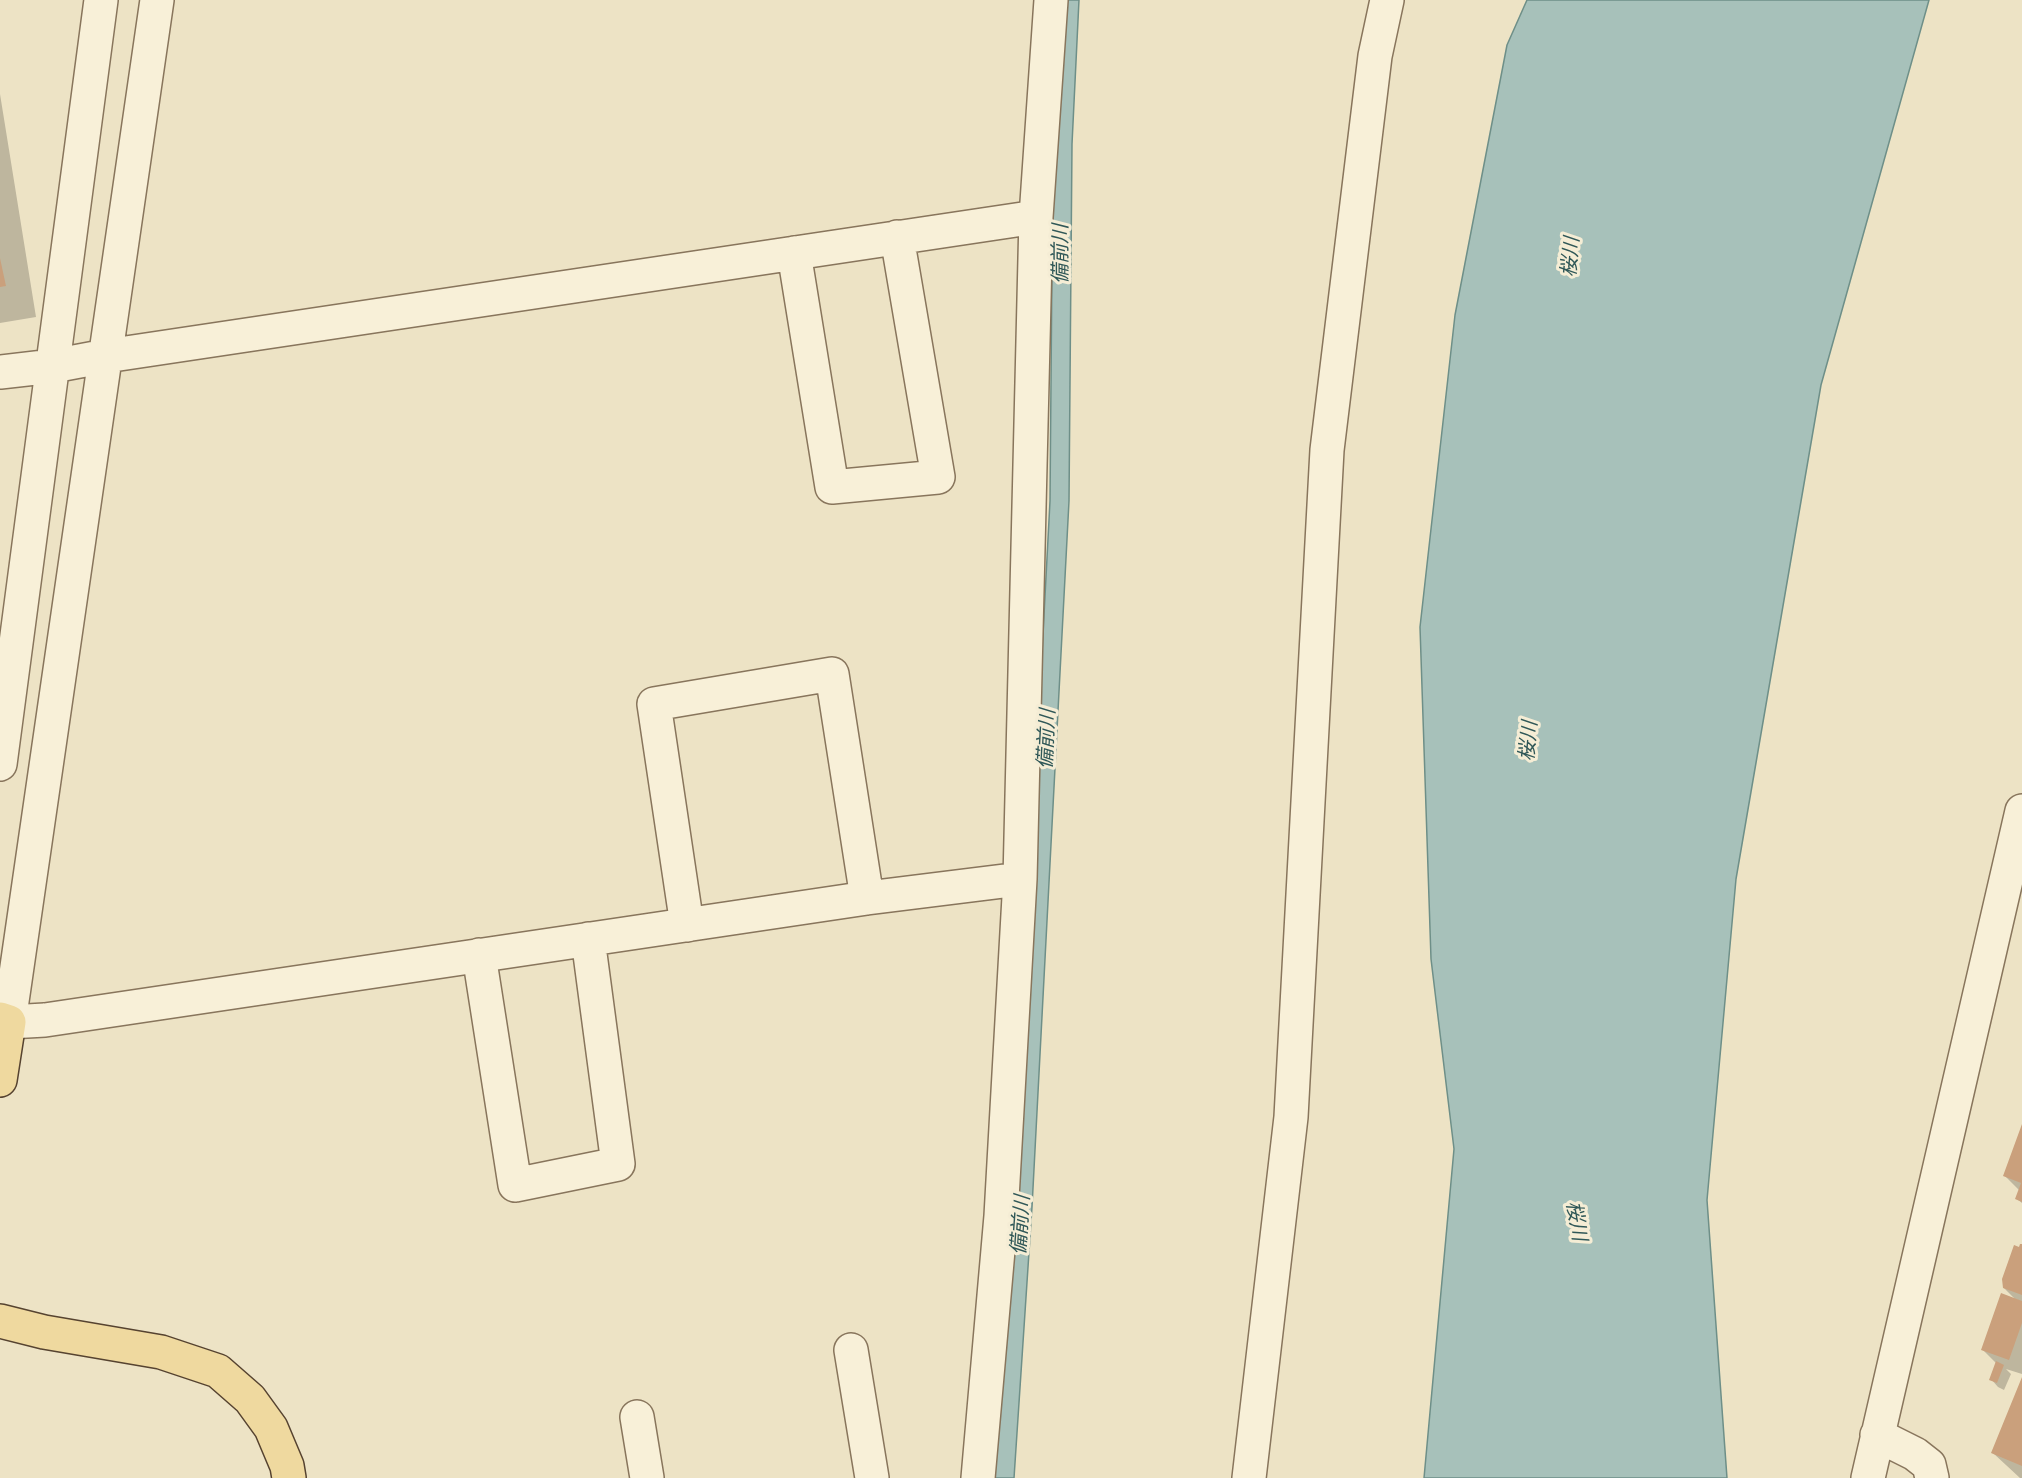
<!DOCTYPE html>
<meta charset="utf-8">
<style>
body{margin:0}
canvas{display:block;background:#ede3c5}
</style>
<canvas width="2022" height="1478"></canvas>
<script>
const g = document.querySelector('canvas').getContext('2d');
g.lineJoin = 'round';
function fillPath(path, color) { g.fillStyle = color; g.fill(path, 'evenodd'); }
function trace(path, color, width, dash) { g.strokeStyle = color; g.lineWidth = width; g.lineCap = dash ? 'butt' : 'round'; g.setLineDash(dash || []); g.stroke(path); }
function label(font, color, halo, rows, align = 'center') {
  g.font = font + ' Literata,"Noto Sans JP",serif'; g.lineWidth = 6; g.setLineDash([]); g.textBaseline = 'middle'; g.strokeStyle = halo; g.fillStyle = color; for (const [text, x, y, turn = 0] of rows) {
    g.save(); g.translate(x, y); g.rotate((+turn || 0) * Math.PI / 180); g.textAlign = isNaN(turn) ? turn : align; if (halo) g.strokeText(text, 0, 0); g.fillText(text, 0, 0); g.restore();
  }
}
const water = new Path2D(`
 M1059 0H1079L1072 144 1069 501 1032 1207 1014 1478H994L1013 1204 1050 501 1053 142Z
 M1527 0H1929L1821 385 1736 879 1707 1200 1727 1478H1424L1454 1149 1431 959 1420 627 1455 315 1507 45Z`);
fillPath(water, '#a7c1ba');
trace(water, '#6e8f88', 1.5);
fillPath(new Path2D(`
 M0 94 36 317 0 323Z
 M2022 1128V1203L2017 1199 2020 1191 2005 1176Z
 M2022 1246V1374L2006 1369 2011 1374 2004 1390 1998 1387 1991 1379 1997 1364 1983 1350 2017 1301 2004 1288Z
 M2022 1381V1478H2020L1993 1453Z`), '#0003');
fillPath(new Path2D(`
 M0 258 6 286 0 287Z
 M2022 1124V1202L2015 1199 2021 1183 2003 1176Z
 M2020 1244H2022V1295L2003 1288 2002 1279 2014 1245 2019 1247Z
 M2001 1293 2022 1301V1323L2009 1360 1981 1350Z
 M1996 1361 2004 1365 1997 1383 1989 1380Z
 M2022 1377V1466L1991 1453Z`), '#caa07c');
const minor = new Path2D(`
 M157 0 9 1022 45 1020 867 898 1020 879
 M1036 217 1051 0
 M794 253 832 487 938 477 897 237
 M0 372 53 366 106 356 1036 217 1020 879 1001 1216 978 1478
 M0 764 101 0
 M687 925 654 704 832 674 867 898
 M479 955 515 1185 618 1164 588 939
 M851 1350 872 1478
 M637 1417 647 1478
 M1877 1435 1915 1454 1929 1465 1932 1478
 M1249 1478 1291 1117 1327 450 1375 56 1387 0
 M1868 1478 2022 811`);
const major = new Path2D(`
 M0 1019 9 1022 0 1080
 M0 1321 44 1332 161 1352 218 1371 250 1399 271 1428 287 1466 289 1478`);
trace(minor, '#88755c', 36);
trace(major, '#564330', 36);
trace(minor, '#f8f0d8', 33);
trace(major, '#efd99f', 33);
label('italic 20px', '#2f5757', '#f5edd5', [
 ["備前川",1061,254,-90],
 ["桜川",1571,257,-85],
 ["備前川",1047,739,-87],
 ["桜川",1529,741,-85],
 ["桜川",1576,1221,80],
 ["備前川",1021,1225,-86]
]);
</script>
